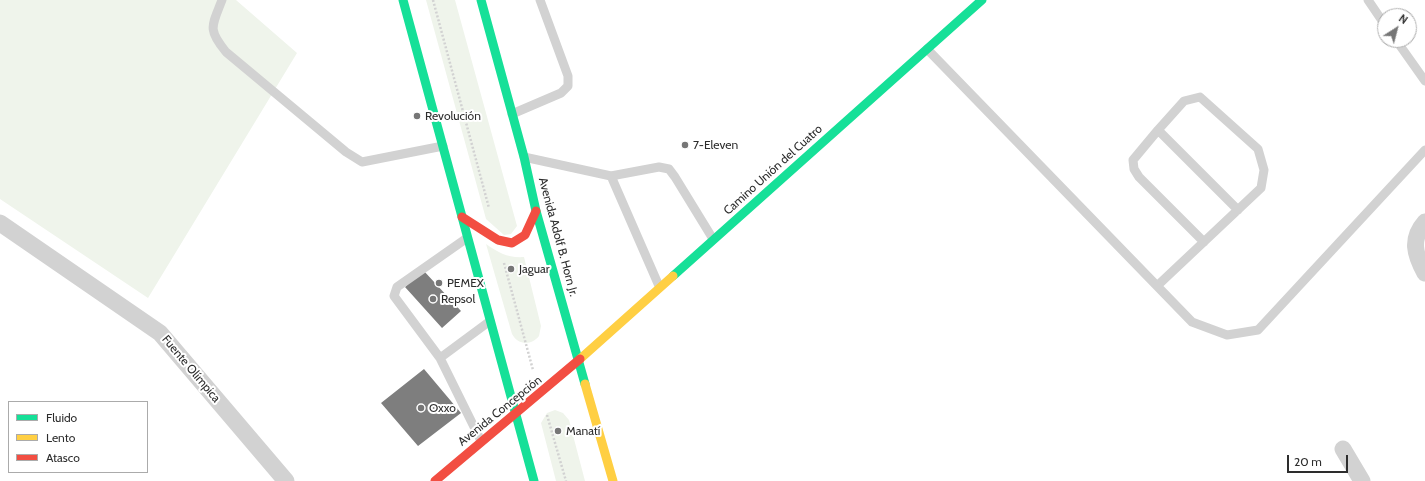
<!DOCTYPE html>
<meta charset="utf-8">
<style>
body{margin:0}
#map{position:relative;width:1425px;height:481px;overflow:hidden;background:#fff;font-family:Cabin,sans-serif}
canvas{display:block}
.legend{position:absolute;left:8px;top:401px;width:140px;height:72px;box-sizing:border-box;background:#fff;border:1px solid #ababab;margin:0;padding:5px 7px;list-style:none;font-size:12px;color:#2d2d2d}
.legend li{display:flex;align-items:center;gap:8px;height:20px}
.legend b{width:20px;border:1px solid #ababab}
.north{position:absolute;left:1377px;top:8px;width:40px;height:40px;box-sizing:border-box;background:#fff;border:1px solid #ababab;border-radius:50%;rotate:36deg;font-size:11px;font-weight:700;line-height:16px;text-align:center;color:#2d2d2d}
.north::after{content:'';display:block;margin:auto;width:14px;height:18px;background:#767676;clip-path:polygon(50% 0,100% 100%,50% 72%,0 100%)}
.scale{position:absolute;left:1287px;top:455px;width:61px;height:18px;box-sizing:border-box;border:2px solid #2d2d2d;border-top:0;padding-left:5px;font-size:12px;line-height:14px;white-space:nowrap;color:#2d2d2d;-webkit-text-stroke:3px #fff;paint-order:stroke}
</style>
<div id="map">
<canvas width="1425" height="481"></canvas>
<ul class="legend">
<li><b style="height:5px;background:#16e098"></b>Fluido</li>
<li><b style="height:5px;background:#ffcf43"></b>Lento</li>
<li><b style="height:5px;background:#f24e42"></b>Atasco</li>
</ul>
<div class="north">N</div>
<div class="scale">20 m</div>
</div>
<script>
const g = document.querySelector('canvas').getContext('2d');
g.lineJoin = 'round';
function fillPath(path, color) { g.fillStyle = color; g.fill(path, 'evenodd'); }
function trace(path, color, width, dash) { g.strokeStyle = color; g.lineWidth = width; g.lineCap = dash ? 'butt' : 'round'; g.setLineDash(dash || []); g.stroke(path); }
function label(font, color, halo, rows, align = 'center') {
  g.font = font + ' Cabin,sans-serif'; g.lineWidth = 4; g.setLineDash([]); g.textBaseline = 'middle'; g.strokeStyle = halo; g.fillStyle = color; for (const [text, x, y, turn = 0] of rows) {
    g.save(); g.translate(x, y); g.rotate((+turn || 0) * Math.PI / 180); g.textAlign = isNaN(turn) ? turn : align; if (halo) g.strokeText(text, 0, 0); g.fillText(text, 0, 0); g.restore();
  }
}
fillPath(new Path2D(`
 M0 0H236L297 53 148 298 0 199Z
 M426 0H455L517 226 511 234 504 235 486 219Z
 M486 244C499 253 508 258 524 257L541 326 539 336C531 346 518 345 512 334Z
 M555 410 563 413 569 420 585 481H556L541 423 547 413Z`), '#eff4eb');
fillPath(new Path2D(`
 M423 270 461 311 442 328 405 287Z
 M424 369 461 413 418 446 381 403Z`), '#7e7e7e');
trace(new Path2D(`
 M433 0 489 208
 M504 263 533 370
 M547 415 566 481`), '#d2d2d2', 2.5, [2, 2]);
trace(new Path2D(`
 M222 0C212 26 207 29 226 52L346 152 362 162 443 146
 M1368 0 1385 25
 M1396 40 1425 81
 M927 49 1192 322 1227 335 1258 330 1425 150
 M512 114 561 93 568 86V76L540 0
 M1158 130 1133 160 1134 169 1139 177 1204 242
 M524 157 611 176 659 167 669 169 675 177 713 239
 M611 176 659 286
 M467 238 397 287 394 296 440 358 481 441
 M1157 286 1261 188 1264 170 1258 149 1200 97 1184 101 1158 130 1238 210
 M440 358 490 321`), '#d2d2d2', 9);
trace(new Path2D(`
 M1425 222C1410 239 1415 255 1425 273
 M0 223 160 333 286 481
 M1343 449 1362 481`), '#d2d2d2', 17);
trace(new Path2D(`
 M403 0 534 481
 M481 0 524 157 536 211 585 384
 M673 276 982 0`), '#16e098', 9);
trace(new Path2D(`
 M580 359 673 276
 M585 384 613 481`), '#ffcf43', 9);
trace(new Path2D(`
 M462 217 498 240 512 243 525 235 536 211
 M435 481 580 359`), '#f24e42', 9);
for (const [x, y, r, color] of [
 [417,116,4,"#767676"],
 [685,145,4,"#767676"],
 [511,269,4,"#767676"],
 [439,283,4,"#767676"],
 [433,299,4,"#767676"],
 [421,408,4,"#767676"],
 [558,431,4,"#767676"]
]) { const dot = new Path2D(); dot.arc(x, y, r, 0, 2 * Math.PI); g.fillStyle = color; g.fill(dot); trace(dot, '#fff', 1.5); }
label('12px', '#2d2d2d', '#fff', [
 ["Revolución",425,116],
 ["7-Eleven",693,145],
 ["Jaguar",519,269],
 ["PEMEX",447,283],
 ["Repsol",441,299],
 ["Oxxo",429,408],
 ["Manatí",566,431]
], 'left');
label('12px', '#2d2d2d', '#fff', [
 ["Camino Unión del Cuatro",773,170,-42],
 ["Avenida Adolf B. Horn Jr.",558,237,75],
 ["Fuente Olímpica",191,369,50],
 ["Avenida Concepción",500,411,-39]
]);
</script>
